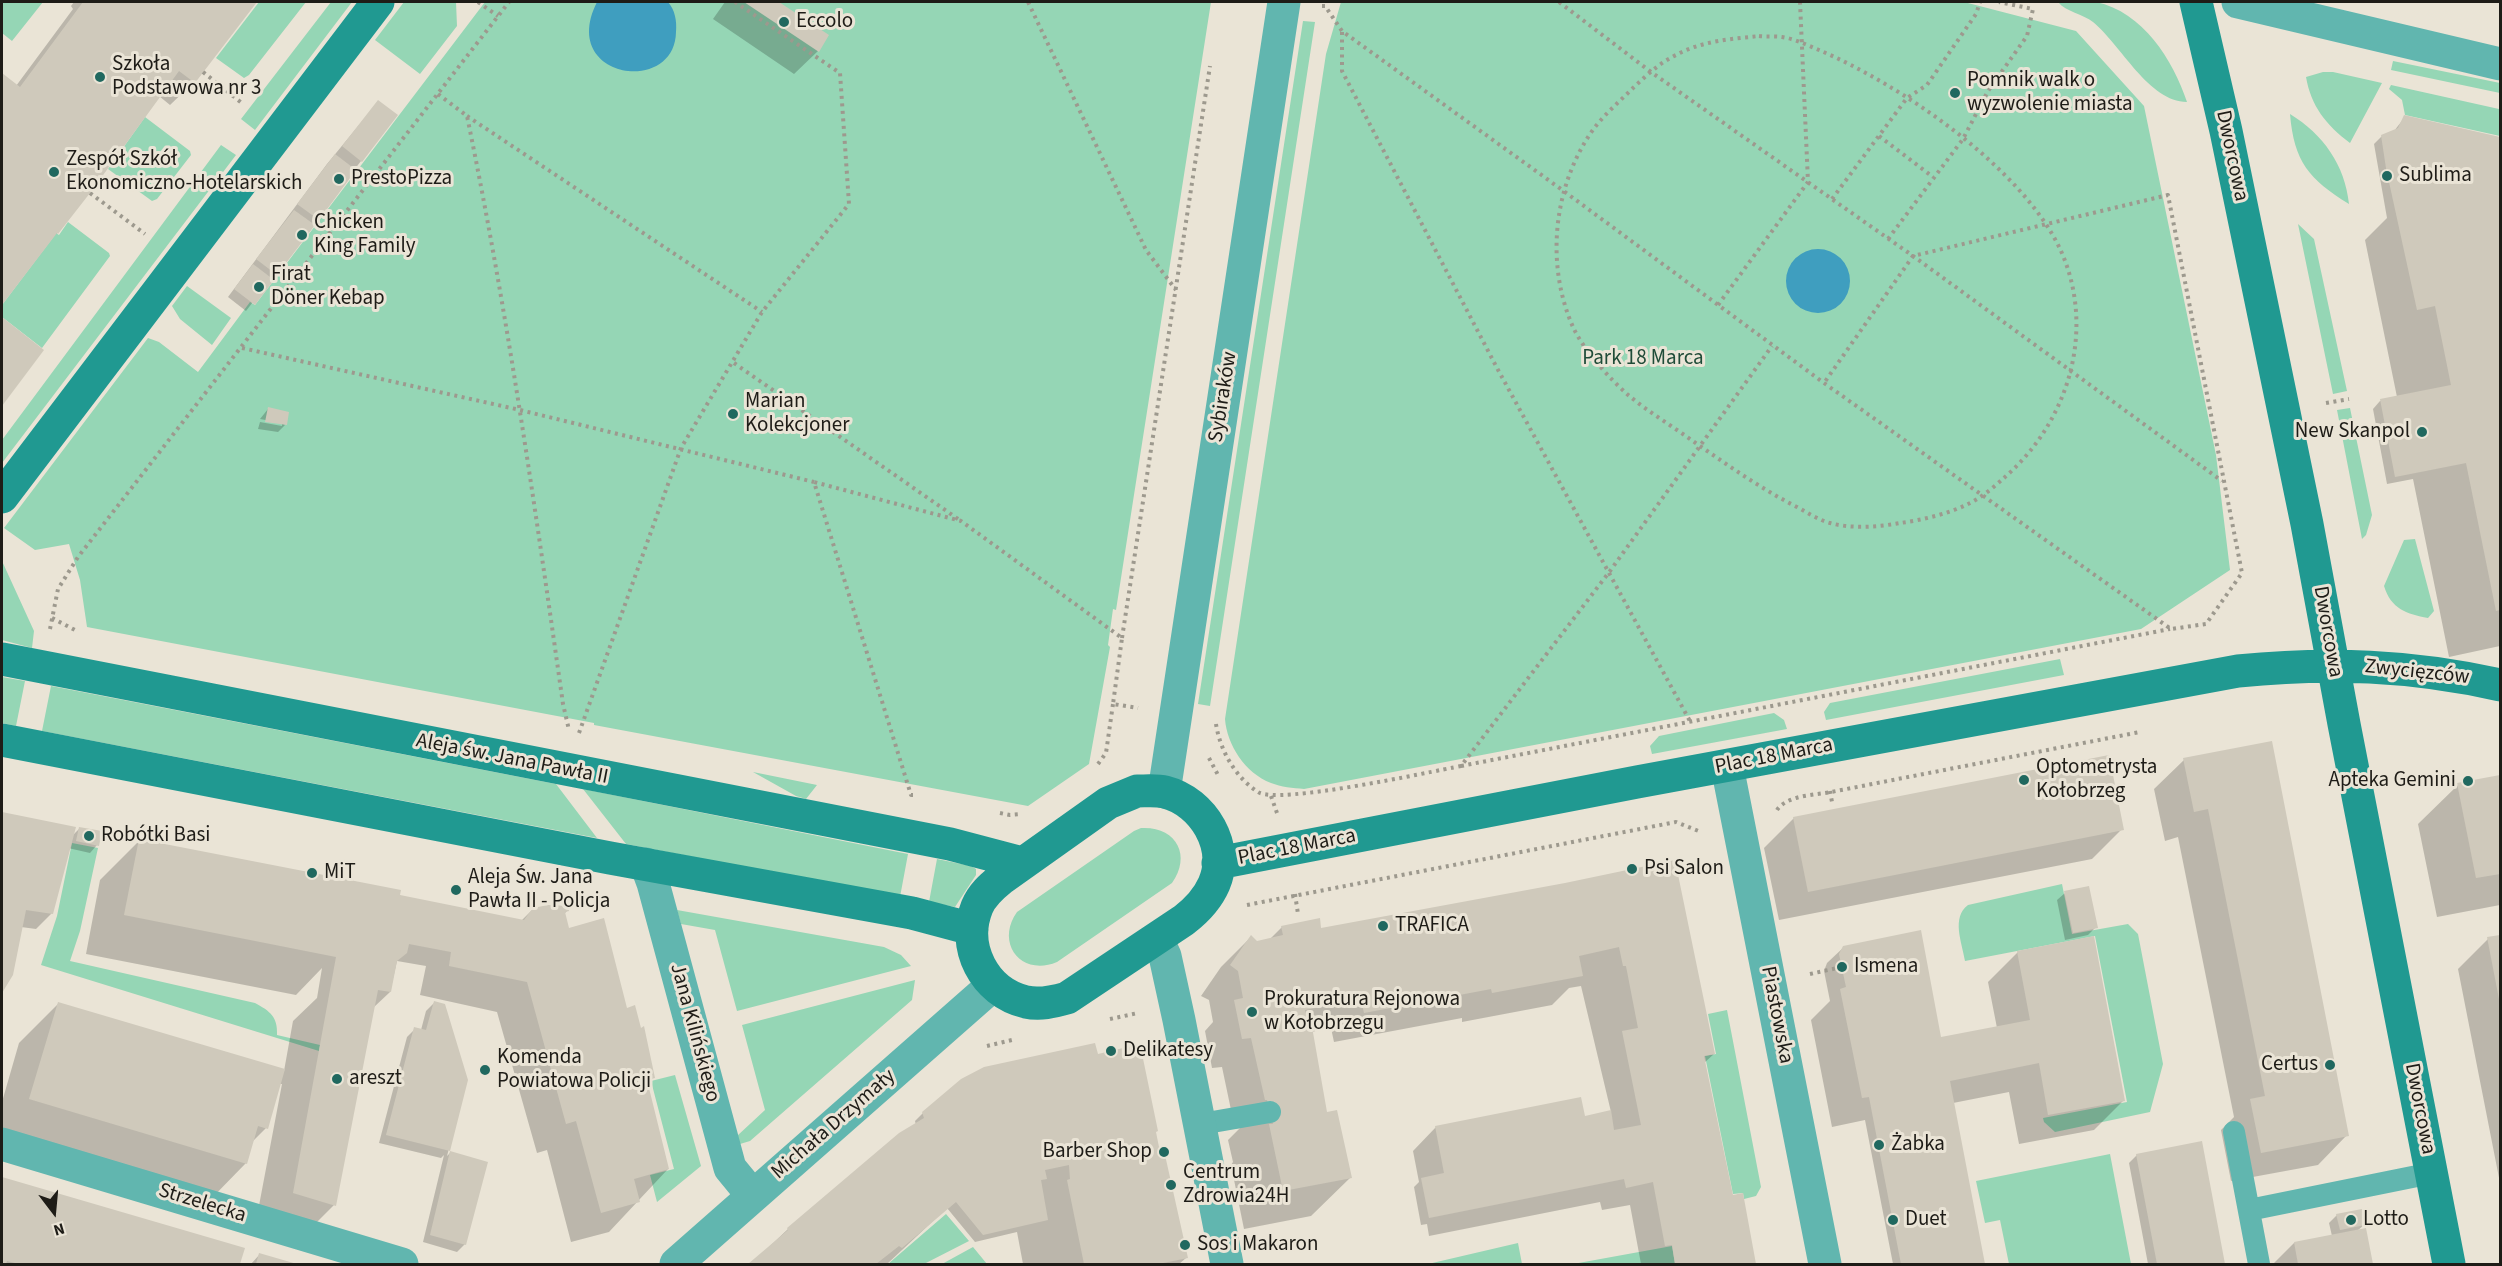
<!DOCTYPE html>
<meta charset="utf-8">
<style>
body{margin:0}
#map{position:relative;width:2502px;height:1266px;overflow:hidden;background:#eae4d6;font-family:"Source Sans 3",sans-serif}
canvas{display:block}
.frame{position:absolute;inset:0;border:3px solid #1e1c17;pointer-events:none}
.north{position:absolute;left:24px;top:1182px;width:60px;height:60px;-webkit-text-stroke:4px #eae4d6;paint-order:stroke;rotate:164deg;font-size:16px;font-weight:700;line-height:24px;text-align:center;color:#1e1c17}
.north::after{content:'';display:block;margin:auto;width:21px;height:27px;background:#1e1c17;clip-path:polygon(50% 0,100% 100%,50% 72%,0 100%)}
</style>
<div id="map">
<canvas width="2502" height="1266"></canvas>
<div class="frame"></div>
<div class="north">N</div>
</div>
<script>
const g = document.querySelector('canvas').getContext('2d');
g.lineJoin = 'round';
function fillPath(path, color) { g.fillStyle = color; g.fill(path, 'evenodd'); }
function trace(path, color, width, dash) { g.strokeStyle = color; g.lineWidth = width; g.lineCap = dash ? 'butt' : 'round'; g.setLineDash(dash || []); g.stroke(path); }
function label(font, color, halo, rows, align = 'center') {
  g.font = font + ' "Source Sans 3",sans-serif'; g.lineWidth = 6; g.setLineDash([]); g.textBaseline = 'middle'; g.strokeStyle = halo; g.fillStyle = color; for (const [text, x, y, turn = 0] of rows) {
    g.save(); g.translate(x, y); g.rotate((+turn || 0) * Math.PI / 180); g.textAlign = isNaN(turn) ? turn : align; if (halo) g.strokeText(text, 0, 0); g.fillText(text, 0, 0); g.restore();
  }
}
fillPath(new Path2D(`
 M2 2H43L12 41 2 33Z
 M259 2H306L249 75 244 78 216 58Z
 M331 2H352L255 130 241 119Z
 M404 2H456L457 26 420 74 375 40Z
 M485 2H1211L1116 610 1113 609 1108 645 1110 647 1089 764 1028 806 594 725V723L87 627 80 580 69 544 35 550 4 528 148 338 159 342 198 372 250 302 255 305Z
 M1341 2H1964L2076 31 2144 106 2216 455 2230 570 2141 629 1304 789C1293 788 1281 787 1271 783 1245 773 1227 745 1225 719L1326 54Z
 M2058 2C2070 1 2084 0 2096 2 2143 12 2173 60 2187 102 2149 102 2121 45 2093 22 2083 14 2066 12 2058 2Z
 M1303 21 1315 22 1210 706 1198 704Z
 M2393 61 2500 83V93L2391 70Z
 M2323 72H2333L2382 83 2350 143C2326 125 2311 106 2306 77Z
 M2391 85 2499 109 2500 136 2405 115 2402 100 2389 89Z
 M2290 114C2323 134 2345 165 2349 204 2309 179 2294 162 2290 114Z
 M145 117 190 151 191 155 157 199 152 201 108 169Z
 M221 145 236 155 2 463V440Z
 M68 222 109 253 110 256 42 348 2 317V305L56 233 59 235Z
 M2298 224 2314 239 2347 391 2333 394Z
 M187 286 231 318 212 345 180 319 172 306Z
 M2350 408 2372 515 2366 535 2362 539 2337 410Z
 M2415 539 2434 611 2428 618C2407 614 2391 609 2384 586L2404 540Z
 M2 561 34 631 32 648 2 640Z
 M2060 659 2064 675 1826 720 1824 712 1830 703Z
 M2 677 25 681 16 726 2 723Z
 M51 686 556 784 597 838 42 731Z
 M1774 713 1784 720 1787 729 1652 754 1650 746 1659 736Z
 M753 772 817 785 806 799 796 796Z
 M583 789 908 854 900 897 626 844Z
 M1141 828C1176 826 1192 855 1172 883L1057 962C1021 977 995 943 1017 912L1134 831Z
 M72 843 98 848 80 931 70 961 255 1003C270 1011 278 1017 277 1035L320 1045 319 1051 41 965 57 916Z
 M937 859 971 866 976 869V875L955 907 929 902Z
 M2062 884 2072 934 2128 924 2138 934 2163 1064 2150 1112 2055 1132 2044 1122 2043 1118 2127 1102 2095 936 1965 961C1962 942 1951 918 1968 905Z
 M677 910 884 947 901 955 911 966 737 1011 715 930 681 924Z
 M915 980 912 1000 750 1141 740 1144 737 1136 765 1110 742 1025Z
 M1727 1010 1761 1187 1756 1196 1744 1199 1743 1193 1733 1194 1705 1056 1716 1054 1708 1014Z
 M675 1075 701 1166 657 1202 650 1175 674 1169 651 1081Z
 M2110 1154 2131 1264H2009L2000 1220 1985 1223 1976 1181Z
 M946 1214 969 1241 924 1264H888Z
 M1518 1243 1522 1264H1428Z
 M1672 1246 1675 1264H1573Z
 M973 1247 987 1264H942Z`), '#95d6b5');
fillPath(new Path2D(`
 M597 2H668C675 10 677 21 676 32 675 96 558 79 597 2Z
 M1786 281a32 32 0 1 1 64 0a32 32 0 1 1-64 0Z`), '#3f9ebf');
fillPath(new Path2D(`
 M74 2H255L194 82 170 105 159 96 57 233 44 246 2 303V75L16 86 73 9 71 6Z
 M725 2H777L827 35 818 51 794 74 713 19Z
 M378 102 361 161 246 311 228 297 327 164Z
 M2405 117 2500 139V646L2449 657 2413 479 2387 484 2373 409 2380 401 2397 397 2365 240 2387 218 2374 144 2382 136 2394 131Z
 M2 319 42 350 2 402Z
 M268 409 285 425 278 432 258 429 260 422 282 426V423L260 419Z
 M2270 742 2347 1135 2318 1165 2231 1181 2221 1130 2234 1117 2178 837 2165 841 2154 789 2184 760Z
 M2500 777V905L2437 917 2418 824 2458 785Z
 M2 814 74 828 72 836 80 828 97 845 90 853 68 848 52 913 36 929 21 927 11 974 2 990Z
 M1794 818 2122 829 2092 859 1779 920 1764 848Z
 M139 841 521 921 533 909 567 911 564 914 568 929 626 1009 653 1078 646 1085 668 1169 609 1232 571 1242 547 1150 537 1153 497 1012 420 995 426 966 397 961 390 992 373 1008 334 1205 295 1244 254 1232 282 1084H280L266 1128 252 1142 246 1163 207 1203 2 1142V1102L19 1043 59 1003 284 1071 293 1021 317 998 322 968 296 995 86 954 100 880Z
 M1565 884 1714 1054 1704 1063 1732 1196 1741 1194 1755 1264H1641L1630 1205 1602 1210 1600 1202 1429 1236 1427 1224 1421 1225 1414 1187 1419 1182 1413 1151 1436 1127 1584 1117 1611 1112 1581 986 1569 988 1552 1005 1462 1022V1018L1334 1042 1331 1028 1311 1032 1326 1114 1351 1177 1311 1216 1244 1229 1231 1165 1233 1162 1228 1140 1240 1128 1235 1129 1222 1067 1212 1068 1205 1031 1213 1022 1209 1000 1201 996 1221 967 1251 937 1256 943 1269 940 1282 927 1320 930Z
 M2065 893 2096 927 2088 935 2065 940 2057 900Z
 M2500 936V1183L2458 969 2488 939Z
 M1844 947 1940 1038 1997 1028 1988 982 2018 952 2124 1100 2094 1130 2019 1144 2009 1092 1953 1103 1983 1264H1893L1865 1120 1832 1127 1811 1020 1830 1001 1824 971 1827 963Z
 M434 1003 467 1080 447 1156 450 1153 465 1244 457 1252 423 1242 444 1155 441 1158 379 1143 407 1037 415 1029 421 1030 426 1011Z
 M1097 1056 1157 1149 1186 1258 1179 1264H1023L1017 1232 975 1242 947 1208 887 1264H751L788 1229 916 1125 915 1121 923 1113 961 1080Z
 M2201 1143 2224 1264H2148L2129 1163 2137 1155Z
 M2 1178 243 1249 239 1264H2Z
 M2337 1215 2364 1225 2357 1231 2365 1230 2371 1264H2273L2294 1243 2332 1236 2329 1223Z
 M260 1254 293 1264H251Z`), '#0003');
fillPath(new Path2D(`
 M83 2H257L195 83 179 71 90 193 58 234 57 233 2 305V73L20 87Z
 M744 2H779L829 35 819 52Z
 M378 100 398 115 362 162 342 146Z
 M2404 115 2500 137V610L2496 611 2466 463 2395 477 2380 399 2451 385 2435 306 2417 310 2386 168 2381 135 2398 128Z
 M335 154 356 170 319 220 297 204Z
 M294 210 315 225 277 275 256 259Z
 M253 264 274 280 255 305 234 289Z
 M2 317 44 350 2 406Z
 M268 407 289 412 287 425 265 422Z
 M2272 741 2349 1136 2261 1153 2250 1099 2265 1096 2208 809 2194 812 2183 758Z
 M2109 755 2124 830 1808 892 1793 817Z
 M2500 775V874L2476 878 2457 783Z
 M2 812 76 827 53 914 26 910 13 975 2 993Z
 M79 827 102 831 99 846 76 841Z
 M139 839 401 890 400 895 524 920 533 908 548 905 568 906 569 911 565 912 569 928 604 918 627 1008 635 1005 641 1028 644 1026 655 1078 647 1080 669 1169 634 1179 640 1202 601 1213 576 1121 566 1124 527 982 449 966 451 952 409 944 407 953 397 961 391 992 378 990 336 1206 293 1193 336 957 124 915Z
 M1675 860 1715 1054 1704 1056 1733 1195 1743 1193 1756 1264H1675L1672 1245 1665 1246 1653 1182 1626 1188 1624 1179 1429 1218 1421 1178 1444 1173 1435 1126 1581 1097 1585 1116 1611 1110 1614 1130 1641 1125 1622 1031 1638 1028 1626 966H1623L1619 947 1579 956 1583 976 1492 993 1491 989 1364 1013 1361 999 1305 1010 1308 1020 1311 1021 1327 1112 1337 1110 1352 1178 1283 1191 1269 1124H1273L1267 1100H1265L1251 1038 1242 1039 1234 1000 1243 998 1238 971 1230 965 1251 935 1257 941 1283 935 1281 926 1320 918 1321 928 1565 883Z
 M2089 886 2098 928 2073 933 2064 891Z
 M1921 930 1941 1037 2030 1020 2017 951 2094 936 2125 1101 2048 1115 2039 1063 1950 1081 1985 1264H1901L1869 1097 1862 1098 1840 989 1846 987 1839 954 1843 946Z
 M2500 935V999H2499L2487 937Z
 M434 1001 445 1004 468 1080 450 1151 488 1162 466 1245 430 1235 450 1151 386 1135 414 1027 426 1030Z
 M58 1002 285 1069 268 1129 258 1126 247 1164 29 1099Z
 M1095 1043 1098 1054 1140 1044 1158 1131 1156 1132 1159 1147 1163 1146 1188 1258 1158 1264H1084L1067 1180 1070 1179 1069 1165 1045 1170 1047 1179 1041 1180 1048 1220 983 1235 956 1202 902 1248 899 1246 876 1264H748L788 1230 787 1228 899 1133 924 1118 922 1112 961 1079 984 1067Z
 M2202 1141 2225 1264H2157L2136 1154Z
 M2 1177 245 1248 240 1264H19L7 1261 6 1264H2Z
 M2362 1209 2365 1225 2340 1230 2336 1214Z
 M2366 1228 2373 1264H2298L2294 1242Z
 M259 1253 297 1264H256Z`), '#cfc9bb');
trace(new Path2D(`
 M478 2 498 16
 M1028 2 1146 250 1176 290
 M1559 2 1651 72 1913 256 2222 481
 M1322 6H1325L1342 31 1565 192 1824 383 2171 629 2206 624 2242 573 2168 195 1913 256 1824 383
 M1342 32V71L1497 368 1691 723
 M1759 36C1767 37 1775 36 1782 37 1795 39 1807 45 1819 50 1901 85 2023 168 2061 251 2096 330 2069 421 2005 477 1994 487 1981 498 1968 504 1948 514 1922 520 1900 523 1878 527 1852 529 1830 523 1818 520 1807 512 1795 506 1760 488 1729 466 1697 444 1674 427 1648 412 1627 394 1609 378 1583 349 1573 327 1545 264 1553 184 1595 127 1606 113 1620 101 1633 88 1646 76 1659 63 1676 55 1701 41 1731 39 1759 36Z
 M203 72 243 104
 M438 94 467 116C507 310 535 507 563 704L569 730
 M467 116 762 312
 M1879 136 1933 177
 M90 193 145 234
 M1832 199 1907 98 1927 85 1976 14 1980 2
 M1888 239 1963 139 1988 91 2027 36 2033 9 1999 2
 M1718 305 1808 182 1800 2
 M242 348 520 410 814 482
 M734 363 958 519
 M2326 403 2349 399
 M52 618 75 630
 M50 629 58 589 78 557 509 2
 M1122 638 1210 66
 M1216 724C1220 750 1235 777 1258 792 1278 805 1429 772 1461 766L1610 571 1772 346
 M579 733 681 448 762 312 849 204 840 73 735 2
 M1209 758 1218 775
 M1098 764 1106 753 1113 704
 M1461 766 2170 629
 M1830 791 1832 802
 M913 795H911L814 482 961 521 1122 638 1113 704 1138 708
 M1271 796 1277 813
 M1777 810C1787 795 1815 795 1831 792L2140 732
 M1000 813 1010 815 1022 814
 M1295 894 1298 914
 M1247 905 1676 822 1701 832
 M1810 974 1842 967
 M1110 1019 1138 1013
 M987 1046 1012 1040`), '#9d998e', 4, [3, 4.5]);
trace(new Path2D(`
 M1201 1124 1270 1112
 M2234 1132 2259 1264
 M2249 1210 2432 1173`), '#61b6af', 22);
trace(new Path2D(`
 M2238 2 2500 64
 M1727 766 1825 1264
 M1164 792 1284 2
 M646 864 653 883 730 1168 753 1196
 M1157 939 1165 956 1179 1020 1227 1264
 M2 1144 402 1264
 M676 1264 993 985`), '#61b6af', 33);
trace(new Path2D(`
 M2196 2 2226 131 2307 524 2344 724 2449 1264
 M2 497 378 2
 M2 659 950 844 1022 863
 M2 740 610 858 912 913 972 929
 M1137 791C1146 791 1157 790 1165 792 1204 802 1230 847 1214 884 1207 900 1197 910 1184 920L1067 998C1053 1002 1040 1005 1026 1002 984 992 961 947 977 907 982 895 991 887 1001 879L1108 803Z
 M1218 863 1637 782 2238 671C2328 662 2412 665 2500 685`), '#209991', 33);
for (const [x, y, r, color] of [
 [784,22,6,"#20685f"],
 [100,77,6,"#20685f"],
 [1955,93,6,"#20685f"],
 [54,172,6,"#20685f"],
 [2387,176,6,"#20685f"],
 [339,179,6,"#20685f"],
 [302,235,6,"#20685f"],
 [259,287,6,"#20685f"],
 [733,414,6,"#20685f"],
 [2422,432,6,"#20685f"],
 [2024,780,6,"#20685f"],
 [2468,781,6,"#20685f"],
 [89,836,6,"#20685f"],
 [1632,869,6,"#20685f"],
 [312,873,6,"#20685f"],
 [456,890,6,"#20685f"],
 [1383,926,6,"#20685f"],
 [1842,967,6,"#20685f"],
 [1252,1012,6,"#20685f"],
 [1111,1051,6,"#20685f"],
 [2330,1065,6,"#20685f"],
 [485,1070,6,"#20685f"],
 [337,1079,6,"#20685f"],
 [1879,1145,6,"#20685f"],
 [1164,1152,6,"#20685f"],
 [1171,1185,6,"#20685f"],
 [1893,1220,6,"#20685f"],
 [2351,1220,6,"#20685f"],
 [1185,1245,6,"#20685f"]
]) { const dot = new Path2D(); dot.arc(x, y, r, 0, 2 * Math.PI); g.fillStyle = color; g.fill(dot); trace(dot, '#eae4d6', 2); }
label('21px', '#1e1c17', '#eae4d6', [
 ["Eccolo",796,22],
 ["Szkoła",112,65],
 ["Podstawowa nr 3",112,89],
 ["Pomnik walk o",1967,81],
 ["wyzwolenie miasta",1967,105],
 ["Zespół Szkół",66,160],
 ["Ekonomiczno-Hotelarskich",66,184],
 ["Sublima",2399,176],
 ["PrestoPizza",351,179],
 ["Chicken",314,223],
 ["King Family",314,247],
 ["Firat",271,275],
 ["Döner Kebap",271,299],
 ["Marian",745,402],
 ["Kolekcjoner",745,426],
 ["New Skanpol",2410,432,"right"],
 ["Optometrysta",2036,768],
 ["Kołobrzeg",2036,792],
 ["Apteka Gemini",2456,781,"right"],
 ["Robótki Basi",101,836],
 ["Psi Salon",1644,869],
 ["MiT",324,873],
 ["Aleja Św. Jana",468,878],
 ["Pawła II - Policja",468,902],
 ["TRAFICA",1395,926],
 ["Ismena",1854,967],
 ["Prokuratura Rejonowa",1264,1000],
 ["w Kołobrzegu",1264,1024],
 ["Delikatesy",1123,1051],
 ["Komenda",497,1058],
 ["Powiatowa Policji",497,1082],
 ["Certus",2318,1065,"right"],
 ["areszt",349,1079],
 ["Żabka",1891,1145],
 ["Barber Shop",1152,1152,"right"],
 ["Centrum",1183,1173],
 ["Zdrowia24H",1183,1197],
 ["Duet",1905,1220],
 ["Lotto",2363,1220],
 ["Sos i Makaron",1197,1245]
], 'left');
label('21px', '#1e1c17', '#eae4d6', [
 ["Dworcowa",2231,156,78],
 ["Sybiraków",1224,397,-81],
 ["Dworcowa",2327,632,80],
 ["Zwycięzców",2417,673,6],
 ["Plac 18 Marca",1774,757,-11],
 ["Aleja św. Jana Pawła II",512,760,11],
 ["Plac 18 Marca",1297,848,-11],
 ["Piastowska",1776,1015,79],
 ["Jana Kilińskiego",694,1033,75],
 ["Dworcowa",2419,1109,79],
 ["Michała Drzymały",834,1125,-41],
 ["Strzelecka",202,1204,17]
]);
label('21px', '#1f4c38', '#eae4d6', [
 ["Park 18 Marca",1643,359]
]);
</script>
